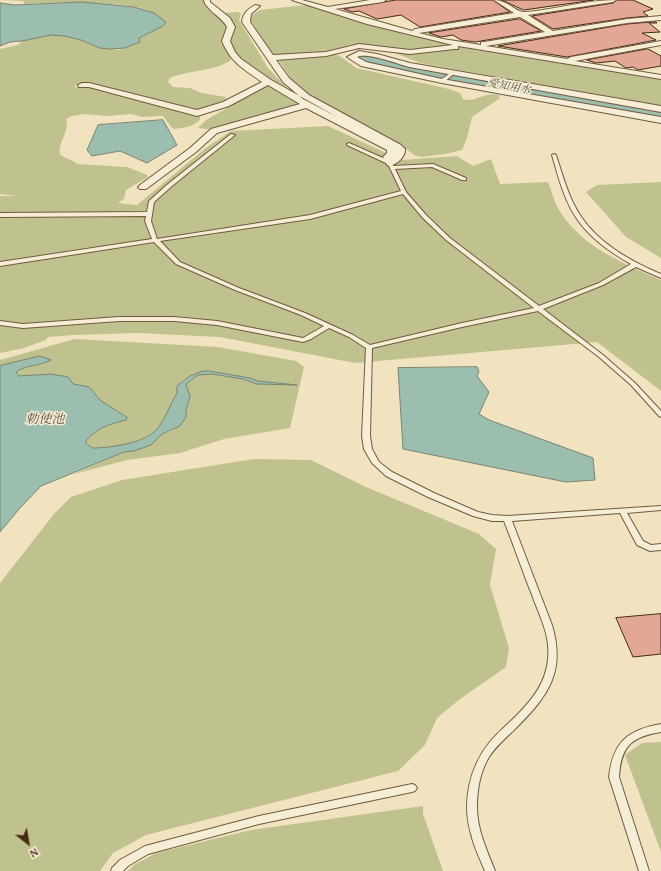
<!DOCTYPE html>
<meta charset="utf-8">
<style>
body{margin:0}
#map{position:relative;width:661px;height:871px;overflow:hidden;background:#f1e3c0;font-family:"Gentium Book Plus",serif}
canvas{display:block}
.north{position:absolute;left:8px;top:823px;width:40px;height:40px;-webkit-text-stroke:3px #f6edd6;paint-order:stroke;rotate:149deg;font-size:11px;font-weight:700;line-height:16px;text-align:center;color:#462b14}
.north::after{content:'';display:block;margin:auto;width:14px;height:18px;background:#462b14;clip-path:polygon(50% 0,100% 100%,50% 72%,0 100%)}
</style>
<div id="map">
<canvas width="661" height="871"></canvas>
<div class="north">N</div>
</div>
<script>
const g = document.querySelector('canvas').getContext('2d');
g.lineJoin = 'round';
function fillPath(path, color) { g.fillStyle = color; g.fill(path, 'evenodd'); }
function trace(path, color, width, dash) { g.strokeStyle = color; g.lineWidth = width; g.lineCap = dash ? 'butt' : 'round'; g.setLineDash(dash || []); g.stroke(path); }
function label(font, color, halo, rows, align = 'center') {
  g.font = font + ' "Gentium Book Plus","Noto Serif JP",serif'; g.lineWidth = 3; g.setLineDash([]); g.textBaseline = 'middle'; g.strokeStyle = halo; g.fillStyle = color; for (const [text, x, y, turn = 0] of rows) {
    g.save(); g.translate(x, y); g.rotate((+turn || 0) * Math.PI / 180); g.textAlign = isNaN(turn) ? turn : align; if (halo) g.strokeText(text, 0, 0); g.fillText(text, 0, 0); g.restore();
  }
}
fillPath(new Path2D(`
 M0 0H204L205 3 225 23 227 31 223 42 229 52 231 60C217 71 188 70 170 78L168 82 173 87 190 88 201 93 226 97 225 100 194 112 83 84 74 86 75 87 89 86 200 116V120C192 127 184 128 173 129L163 116 142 117 131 114 107 116 84 114 72 116 66 119C70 131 58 142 60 154 65 159 72 159 77 164L127 167 147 175 148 177 126 190 124 199 118 203 137 205 207 147 231 131 328 126 401 160 457 156 473 166 491 159 500 184 548 182C552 191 554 202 559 210 581 247 625 264 661 280V391L597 342 355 363 220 337 137 333 74 335 48 337 46 340 24 348 0 353V196H16L0 194V49L18 45 22 41 51 35 65 36 81 40 93 45 119 50 136 44 139 38 163 26 160 18 154 13 141 8 124 5 75 2 25 4 23 1Z
 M306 5 460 45 408 51 353 44 321 53 276 56 273 55 251 21V16L260 10Z
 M239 12 241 14 239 20 268 68 286 87 310 102 308 104 242 62 234 52 229 41 232 31 223 13Z
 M465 46 661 78V107L420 63 390 51 424 52Z
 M334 54 340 56 356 68 449 89 460 93 463 99C477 103 484 91 499 95L500 98 472 117 467 138 462 150 445 154 422 157 416 156 396 142 310 96 294 84 278 59Z
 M266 85H270L300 104 297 107 212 130 198 128 206 120 227 108V105Z
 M661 182V258L626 237 586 192 597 185Z
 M75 339 218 347 296 361 304 367 290 428 224 439 180 453 127 460 74 474 124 452 134 451 151 445 162 434 173 430 186 417V410L190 397 186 384 198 375 212 374 243 379 257 384H289L258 381 250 378 209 371H203L190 376 182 381C179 389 162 426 156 430 139 445 114 448 92 448L85 442C99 427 107 425 126 420L127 416 101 401 89 387 73 384 68 377 51 374 19 376 16 372 22 369 45 363 0 366V360Z
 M254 459 311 460 366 487 479 534 496 549 490 585 509 648 506 667 460 699 437 718 425 745 398 771 146 835 113 853 100 871H0V583L54 514 71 497 122 480Z
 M661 742V852L625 755 642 743Z
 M423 806V814L443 871H128L134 865 156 853 251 830Z`), '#bfc28e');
const water = new Path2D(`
 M82 2 134 7 154 13 166 22 163 26 139 38 140 42 125 48 110 49 100 48 81 40 65 36 51 35 22 41 10 42 0 46V3L15 5Z
 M163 120 177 145 147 163 120 151 92 156 87 150 98 125Z
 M40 356 51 360C40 366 26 365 16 372L19 376 51 374 68 377 73 384 89 387 101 401 127 417 126 420C107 425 98 427 85 442L92 448C110 448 147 443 158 428 166 418 170 404 177 393V386L190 376 203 371H209L250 378 258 381 297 385 257 384 243 379 212 374 198 375 186 384 190 397 186 410V417L180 426 162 434 151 445 134 451 124 452 41 486 20 508 0 532V366Z
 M477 367 479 371 477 376 489 392 479 414 489 420 593 458 595 480 566 482 403 449 398 368Z`);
fillPath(water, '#9bbeaf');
trace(water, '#798371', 1);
fillPath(new Path2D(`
 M358 54 433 71 661 111V117L433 77 354 59 353 57Z`), '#9bbeaf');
const building = new Path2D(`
 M396 0H493L510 12 420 27 401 15 377 19 359 11 352 12 344 9Z
 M502 0H594L524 10Z
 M617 0H633L653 9 643 12 648 16 627 18 553 29 532 16 613 3Z
 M520 19 541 31 475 42 461 40 453 35 441 37 429 33Z
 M656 22 657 23H649L660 32 642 33 656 40 567 57 498 46 627 24Z
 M648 49 661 56V66L638 70 633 67 626 68 615 61 596 63 587 60Z
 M661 614V654L633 657 616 618Z`);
fillPath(building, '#e2a796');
trace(building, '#462b14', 1);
const lane = new Path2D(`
 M452 72 455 73 444 82H440V80Z
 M231 134 235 135 172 186 154 202 151 221 157 239 310 215 401 191 388 164 347 145V144L349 143 392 162 393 166 433 164 466 178V180H462L432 167 395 169 406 192 426 215 450 238 539 306 599 283 631 264C611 253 590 238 577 219 564 200 558 176 552 155L554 154 556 155C563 176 569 200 582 218 600 244 632 262 661 274V278L636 267 603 285 543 309 603 355 635 383 661 411V417L659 416 631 385 599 357 538 311 462 327 372 348 370 436 372 449 379 462 392 472 434 493 478 512 492 515 507 516 661 506V510L627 513 643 541 651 545 661 544V550L650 551 637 545 620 513 512 521 552 625C566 672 548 696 516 728 507 737 496 746 489 757 480 772 477 790 477 807 477 830 487 850 495 871H485C480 859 474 847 471 834 462 803 469 768 489 743 497 733 508 724 517 715 533 699 546 682 548 659 551 636 539 615 532 595 522 570 514 546 504 521H492L473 516 428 497 386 476 372 463 364 449 362 436 366 348 349 337 329 328 311 339 303 342 217 325 174 321H119L23 328 0 325V321L23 324 119 317H174L217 321 303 338 324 326 301 315 235 290 176 264 154 242 0 266V262L152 239 145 221 146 216 0 217V213L147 212 149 201 168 184ZM403 194 422 217 446 240 534 308 462 323 370 345 353 335 305 313 239 288 180 262 160 241 310 219Z
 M661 724V732C631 737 621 746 619 777L649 871H639L609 777C613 742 627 730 661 724Z
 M412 784 415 785 417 788 415 791 412 792 259 824 148 854 128 866 123 871H111L112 868 120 860 145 846 259 816Z`);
const street = new Path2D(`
 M204 0H210V2L230 18 235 27 230 41 235 52 241 59 271 80 339 118 303 99 283 82 242 22C243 13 248 9 255 5L260 6 251 14 250 22 273 55 326 52 359 44 410 50 453 45 367 24 292 0H302L328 7 370 0H386L383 2 335 9 412 31 415 29 514 13 494 0C507 0 516 12 524 12 555 10 585 0 616 0L613 2 528 15 553 31 627 19 661 16V20L627 23 486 46 567 59 571 57 661 41V45L575 61 661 75V79L458 46V49H455L410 54 359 48 326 56 276 60 289 78 309 95 401 145 405 149C406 157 395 167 387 165L383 157 387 153V150L306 108 217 133 196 152 146 189H140L138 187 140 185 190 148 211 129 300 104 268 85 229 106 197 116 89 87H79L78 85 82 83H89L197 110 223 102 262 82C244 69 231 63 222 41L227 27C223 18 204 8 204 0ZM520 17 545 32 484 42H481V45L443 39 419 33Z
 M359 51 377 54 410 63 661 106V112L409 67C398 64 367 52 357 57L366 62 442 79 661 117V123L442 83 361 66 347 57Z`);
trace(lane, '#71593f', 2);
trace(street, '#71593f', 2);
fillPath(lane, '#f6edd6');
fillPath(street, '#f6edd6');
label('italic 11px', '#5b503b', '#f6edd6', [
 ["愛知用水",509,87,10]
]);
label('italic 13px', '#5b503b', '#f6edd6', [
 ["勅使池",45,420]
]);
</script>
